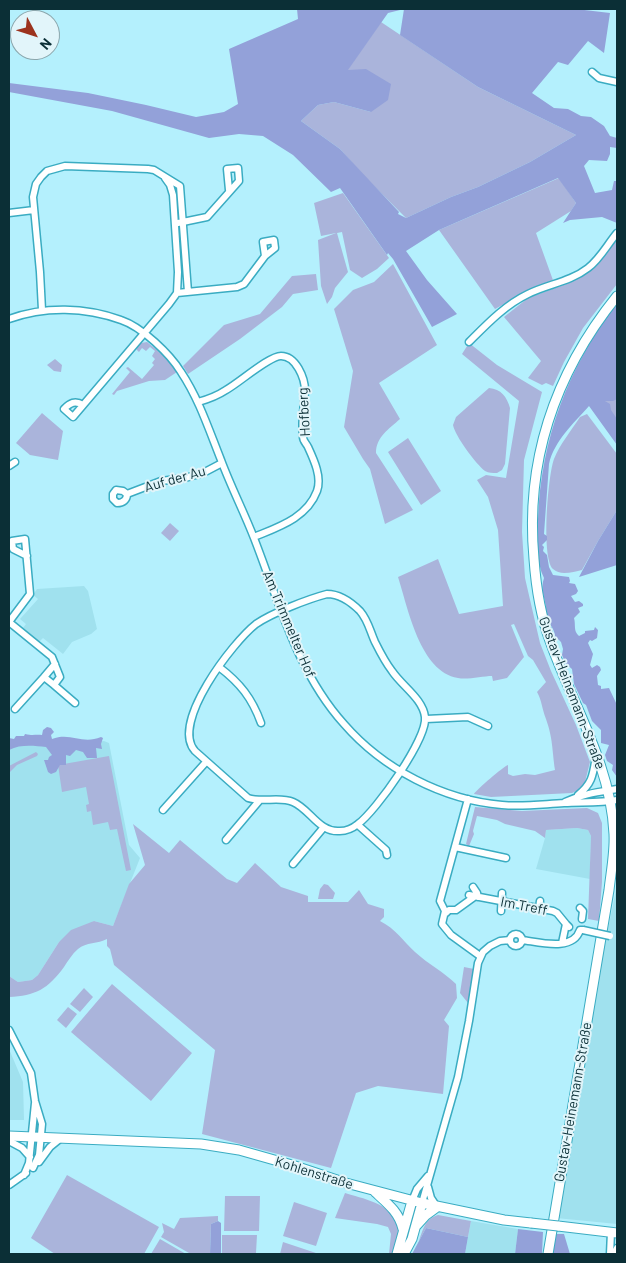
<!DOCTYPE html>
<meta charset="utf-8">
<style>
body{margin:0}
#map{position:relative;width:626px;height:1263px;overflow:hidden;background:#b4f0fd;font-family:Barlow,sans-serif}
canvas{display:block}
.frame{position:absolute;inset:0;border:10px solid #0b2f36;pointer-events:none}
.north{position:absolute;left:10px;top:10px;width:50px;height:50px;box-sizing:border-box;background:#e2f5fa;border:1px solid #8ca6ac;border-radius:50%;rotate:130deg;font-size:14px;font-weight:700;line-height:20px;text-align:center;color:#0b2f36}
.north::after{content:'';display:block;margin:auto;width:18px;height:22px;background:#9c331e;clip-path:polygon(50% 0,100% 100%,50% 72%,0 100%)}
</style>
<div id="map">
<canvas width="626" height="1263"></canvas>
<div class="frame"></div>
<div class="north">N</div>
</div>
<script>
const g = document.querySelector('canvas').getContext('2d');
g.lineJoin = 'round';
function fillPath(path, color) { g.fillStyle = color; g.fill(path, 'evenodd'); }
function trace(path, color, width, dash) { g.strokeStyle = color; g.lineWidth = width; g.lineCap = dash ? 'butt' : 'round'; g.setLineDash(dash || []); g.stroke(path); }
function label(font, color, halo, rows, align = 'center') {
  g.font = font + ' Barlow,sans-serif'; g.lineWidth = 4; g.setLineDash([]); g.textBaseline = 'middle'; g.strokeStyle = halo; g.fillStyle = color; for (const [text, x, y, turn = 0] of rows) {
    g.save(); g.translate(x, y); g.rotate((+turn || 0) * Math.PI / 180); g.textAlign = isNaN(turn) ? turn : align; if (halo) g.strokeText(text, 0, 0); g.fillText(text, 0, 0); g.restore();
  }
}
fillPath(new Path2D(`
 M84 586 88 591 97 629 91 634 72 642 63 654 43 638 39 642 23 628 26 624 20 619 38 599 33 595 37 589Z
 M104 741 109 743 129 845 140 858 113 926 94 921 59 942 38 975 32 980 18 982 9 976V743L61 746Z
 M577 828 588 830 591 836 590 879 536 869 545 838 546 830Z
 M616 890 617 891V1224L556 1218 600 968Z
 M9 1049 23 1082 24 1120H9Z
 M471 1221 518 1229 515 1254H465Z`), '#a0e1ee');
fillPath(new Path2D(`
 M381 22 478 87 576 135 530 162 478 187 451 197 406 218 363 175 340 149 301 121 318 105 334 102 371 112 347 70Z
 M559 178 576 203 571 211 536 233 554 283 528 291 495 309 439 230Z
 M343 193 389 258 377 269 362 278 350 270 342 232 337 233 348 272 335 288 332 297 327 304 321 286 318 240 336 233 321 236 314 203Z
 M617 237V284L583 328 564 362 553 386 546 383 542 385 528 378 541 361 504 317 528 298 566 284 590 271 601 260Z
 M393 264 437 345 379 383 400 419C389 429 376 437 376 453L413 510 385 524 370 469 363 459 344 427 353 371 334 309 353 290 374 282Z
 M316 274 318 290 293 294 282 307 240 339 188 374 183 366 224 325 260 314 292 276Z
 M147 342 162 354 177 372 165 380 149 381 117 391 114 395 112 394 130 372 126 368 128 367 142 379 154 365 152 363 155 359 152 356 155 351 150 347 146 351 142 348 139 352 136 349 141 343Z
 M469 343 497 365 542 392 524 460 522 532 525 578 540 643 551 671 576 725 590 762 585 782 579 790 572 793 491 797 474 794C477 789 503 767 508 765V774L513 776 525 774 535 775 555 770C552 749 553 739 546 719 542 709 542 701 537 692L546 682 533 660 528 656 514 624 511 625 524 657 507 678 493 681 492 676C483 676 467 680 458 678 420 672 408 608 398 577L438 559 459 614 503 606 498 530 488 497 477 480 486 475 506 478 519 401 462 354Z
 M55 359 62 365 61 372 54 371 47 365Z
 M617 386V444L596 413Z
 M489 388C501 389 507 397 510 408L505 464 502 470 497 473C492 473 489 473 485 471 476 464 455 436 453 425L456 417Z
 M42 413 63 431 58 460 30 455 16 443Z
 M587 414 617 454V510L598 541 582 570C573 572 560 576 553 569 541 557 548 475 554 459 560 444 571 431 580 417Z
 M408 438 441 491 421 505 388 452Z
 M170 523 179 531 170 541 161 533Z
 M36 752 38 754 37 756 17 765 9 773V766Z
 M109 756 131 870 126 871 117 829 110 830 108 822 93 825 91 811 87 812 86 805 89 804 86 787 62 792 58 765Z
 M475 807 522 811 587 808 598 813 602 823V882L599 921 588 919 591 836 588 830 577 828 546 830 545 838 535 831 505 824 497 820 477 816 473 831 474 834 469 846 466 844Z
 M133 824 169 853 180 840 227 879 237 883 255 863 281 887 308 896V902H348L359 890 368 904 384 909V917L380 921C396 929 402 940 415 952 428 964 444 972 456 984L457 998 444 1020 449 1026 443 1094 378 1086 356 1093 331 1168 202 1134 215 1050 114 965 110 949 107 946V939C98 944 86 942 78 949 72 954 68 961 64 967 48 989 35 996 9 997V976L18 982 32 980 38 975 59 942 71 930 94 921 113 926 129 884 145 865Z
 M324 884 328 885 335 893 333 899H318L320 889Z
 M464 967 474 969 468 1003 460 993Z
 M112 984 192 1053 151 1101 71 1032Z
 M84 988 93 997 80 1012 70 1004Z
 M68 1007 77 1014 66 1028 57 1020Z
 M67 1175 159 1227 144 1254H55L31 1238Z
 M345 1193C361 1198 392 1204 397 1223 400 1233 395 1245 393 1254H389L391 1234 388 1227 377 1224 335 1218Z
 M225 1196H260L259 1231H224Z
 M294 1202 327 1213 316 1246 283 1236Z
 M438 1215 471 1221 468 1237 426 1228 419 1241C423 1229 425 1219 438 1215Z
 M218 1216V1221L211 1224 210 1254H188L189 1253 161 1237 164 1232 162 1223 174 1229 180 1218Z
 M222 1235H257L256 1253H222Z
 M160 1239 186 1254H151Z
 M283 1242 316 1253 315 1254H280Z`), '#aab4db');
fillPath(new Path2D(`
 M297 9H576L610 13 604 53 588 41 568 65 558 62 532 93 554 108 568 109 581 116 591 117 604 126 610 136 617 138V148L610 147V154L607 161 589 160 584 166 595 193 612 190 614 181H617V223L602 217 570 220 563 223 576 203 558 178 439 230 406 251 427 280 457 314 432 327 393 259 388 253 387 255 340 188 331 192 293 155 263 136 239 134 209 138 112 111 9 92V83L88 93 146 105 196 117 224 112 238 104 229 49 298 19ZM404 9 400 35 478 87 576 135 530 162 478 187 451 197 406 218 398 214 399 212 340 149 301 121 318 105 334 102 371 112 388 100 391 84 366 69 348 70 388 13Z
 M617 304V399L613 401H605L610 404 611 410 617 419V445L589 406C574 423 554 441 549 464L544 534 547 536V540L542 545 544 547 543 551 547 555 549 567 553 575 569 577 570 581 569 583 575 584 578 591 576 594 571 596 575 602 579 601 583 604V606L578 608 580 612 574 618C576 625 573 631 579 636L585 633V631L594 630 595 627 598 630 597 638 592 641 590 640 588 643 593 654 590 665 592 668 597 665 600 667 601 670 597 676 598 685 601 686V689L609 688 617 705V777L612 770 613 765 607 761 605 755 609 745 601 743V730L592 721 586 705 583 703 574 684 572 669 566 664 562 655 563 649 561 642 555 636C555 629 548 623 546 616 546 615 546 609 546 608 545 597 540 590 544 578 536 562 537 538 538 519 541 440 568 366 617 304Z
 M617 510V565L579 577 598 541Z
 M47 727 51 728 54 732 51 735 52 739C71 732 82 745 101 737L103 738 101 744 102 749 96 748 97 758H87L83 752 76 750 70 756 66 755V765H60L56 772 51 774 48 772 44 760H48L49 757 52 755 46 747C34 746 21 744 9 750V738L14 739 16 736H24L25 734C34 736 35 734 42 735L43 730Z
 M218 1221 221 1223V1254H210L211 1224Z
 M426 1228 468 1237 465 1254H412Z
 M518 1229 543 1232 542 1254H515Z
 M555 1234H564L570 1254H552Z`), '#93a1d9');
const street = new Path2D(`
 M592 72 599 78 617 82
 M9 213 34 210
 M178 223 207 217 239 181 238 168 227 169 229 190
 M177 293 237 287 244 284 265 256 275 248 274 240 263 242 265 256
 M42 310 40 272 33 197 36 184 41 177 47 171 65 166 148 169 154 170 180 186 188 292
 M9 319C45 306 85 307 121 320 142 327 170 354 181 372 199 399 209 430 221 460 231 487 244 512 254 538 279 602 297 672 344 724 383 769 443 800 502 805 523 807 544 804 564 803 582 802 600 803 617 800
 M469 342C487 324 505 305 528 294 548 284 570 282 588 268 600 259 607 245 617 233
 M198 402C209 399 217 396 226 390 239 383 269 356 281 356 296 356 305 378 305 391 304 407 301 421 303 437 303 441 306 443 308 447 314 460 322 477 317 491 307 518 278 527 254 537
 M83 405C75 400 70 403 64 409L73 417 169 304 177 293 178 272 173 195 170 185 165 178
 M9 466 15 462
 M127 494 123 491 116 490 113 494V499L117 503C123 503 127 500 127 494L161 481 185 478 203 473 222 463
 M327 594C340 594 351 602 360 611 368 620 370 631 375 642 380 652 385 662 392 671 402 686 423 699 425 717 428 738 376 811 358 824 353 828 346 831 340 831 319 833 310 809 293 802 279 796 263 803 248 798L195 751C170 723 233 642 256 624 272 613 308 599 327 594Z
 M9 622 30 594 25 539 12 541 13 549 27 556
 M9 622 52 657 60 677 54 685 44 677 55 664
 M219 667C240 683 252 698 261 723
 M54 685 75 703
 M15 709 44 677
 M426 719 468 717 488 726
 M578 795C593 783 593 774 596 756
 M468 799 440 901 445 911 442 924 451 935 480 956
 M565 802C582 794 599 792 617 789
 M163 810 206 762
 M358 825 386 850 387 855
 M226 840 259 801
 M455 847 506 858
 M293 864 324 827
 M473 887 477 893 478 897
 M469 895 553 911 557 913 566 924
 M539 908 540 901
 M580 908 583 911 582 919
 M501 911 502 893
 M446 913 449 910H456L474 897
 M510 940a6 6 0 1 1 12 0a6 6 0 1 1-12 0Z
 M522 940C539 942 573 952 580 930H583
 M562 943 566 924 569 927
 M9 1030 31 1073 35 1101 42 1124 39 1155 33 1168
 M9 1141 22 1148 30 1157
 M39 1162 50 1147 61 1138
 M24 1175 29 1163 35 1103
 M9 1185 26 1173
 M428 1187 431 1198 437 1207
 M412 1201 417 1189 428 1176
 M422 1203 458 1077 469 1021 478 963 483 952 490 946 500 941 510 940
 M610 1254 611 1232
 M614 1254 617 1248`);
const secondary = new Path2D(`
 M9 1136 201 1144 239 1150 292 1165 346 1183 422 1203 504 1220 531 1223
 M375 1192C387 1203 399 1212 403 1229
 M416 1226 426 1215 437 1207
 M558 1226 617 1233
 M397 1254 412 1201
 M404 1254 412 1239 422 1203
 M548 1254 609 890C611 872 615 852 614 834 611 764 572 704 550 641 540 614 536 587 534 559 525 460 555 373 617 296`);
trace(street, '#3aacc2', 9);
trace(secondary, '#3aacc2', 11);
trace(street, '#fff', 6);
trace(secondary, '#fff', 9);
const streetBridge = new Path2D(`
 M583 930 610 936`);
const secondaryBridge = new Path2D(`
 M531 1223 558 1226`);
trace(streetBridge, '#3aacc2', 9, []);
trace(secondaryBridge, '#3aacc2', 11, []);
trace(streetBridge, '#fff', 6);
trace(secondaryBridge, '#fff', 9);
label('14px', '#0b2f36', '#e2f5fa', [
 ["Hofberg",304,412,-93],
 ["Auf der Au",175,479,-16],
 ["Am Trimmelter Hof",289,624,67],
 ["Gustav-Heinemann-Straße",572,693,69],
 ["Im Treff",524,906,11],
 ["Gustav-Heinemann-Straße",573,1102,-80],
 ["Kohlenstraße",314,1173,17]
]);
</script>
